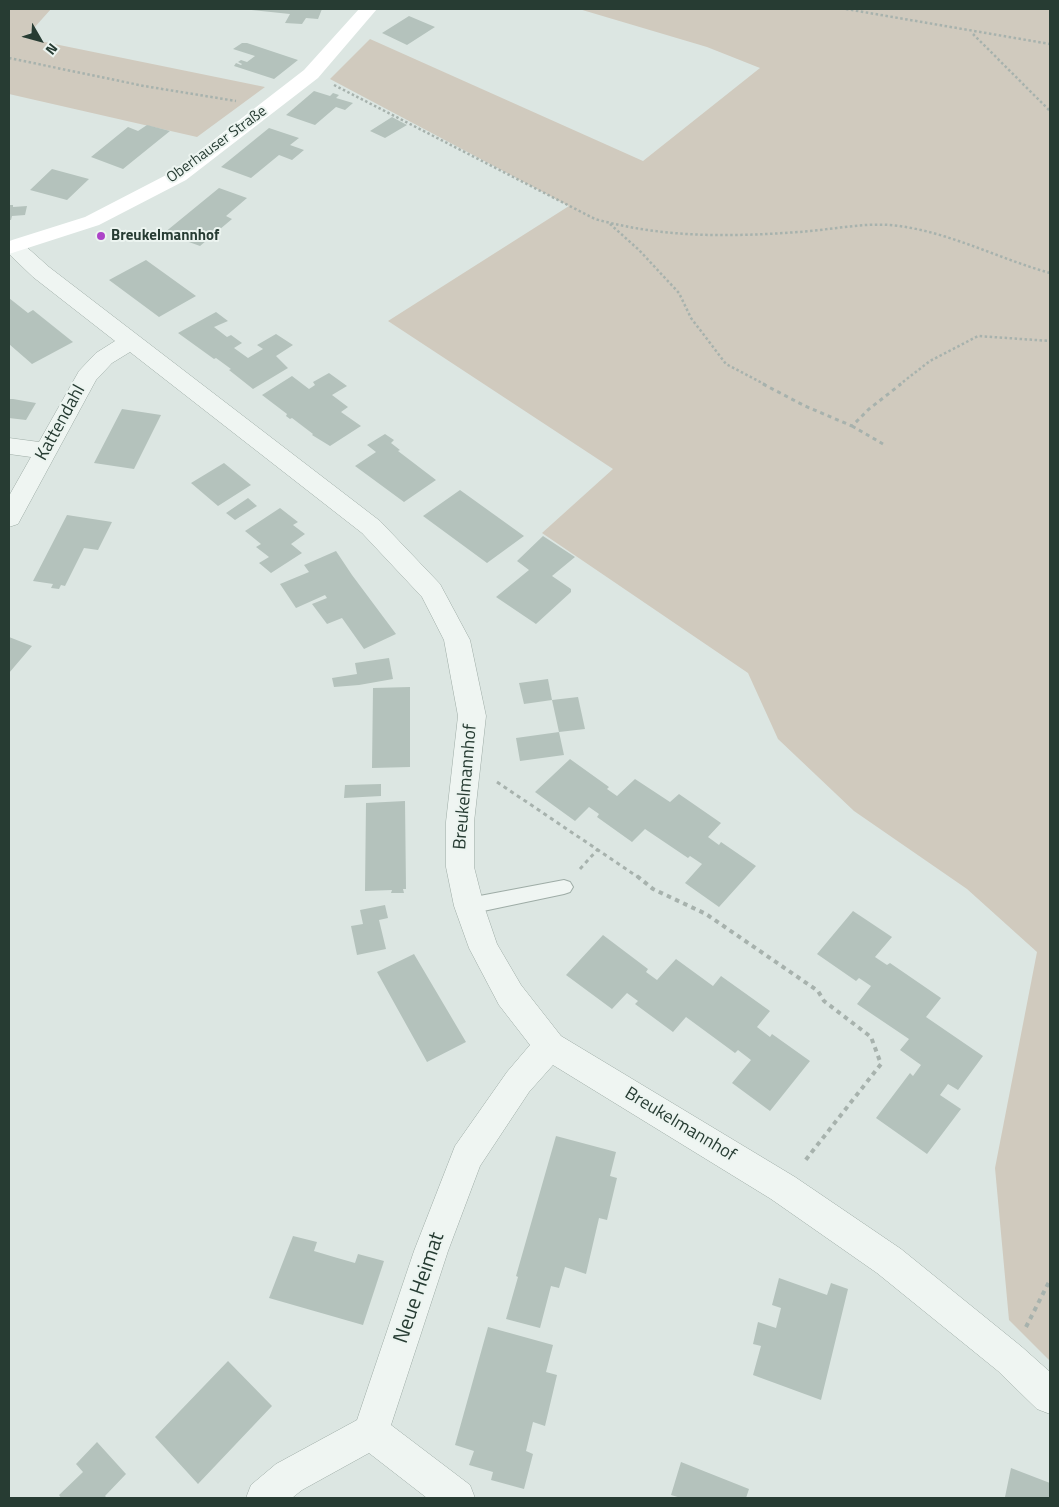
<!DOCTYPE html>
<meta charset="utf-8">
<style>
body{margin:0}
#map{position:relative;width:1059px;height:1507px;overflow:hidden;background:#dce6e2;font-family:"Titillium Web",sans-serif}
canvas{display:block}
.frame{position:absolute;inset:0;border:10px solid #273c33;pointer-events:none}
.north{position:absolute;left:15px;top:15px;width:50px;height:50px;-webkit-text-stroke:4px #ecf4f0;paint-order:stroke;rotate:128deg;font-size:14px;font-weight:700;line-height:20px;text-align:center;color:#273c33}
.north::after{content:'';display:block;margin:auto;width:18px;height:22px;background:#273c33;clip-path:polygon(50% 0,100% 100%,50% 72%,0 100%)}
</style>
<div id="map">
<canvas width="1059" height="1507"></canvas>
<div class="frame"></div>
<div class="north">N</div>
</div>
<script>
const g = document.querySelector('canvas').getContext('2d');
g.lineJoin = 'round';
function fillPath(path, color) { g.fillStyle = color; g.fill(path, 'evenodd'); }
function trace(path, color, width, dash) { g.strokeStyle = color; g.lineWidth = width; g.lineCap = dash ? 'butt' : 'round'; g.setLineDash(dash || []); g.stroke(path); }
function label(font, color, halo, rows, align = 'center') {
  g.font = font + ' "Titillium Web",sans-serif'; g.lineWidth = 4; g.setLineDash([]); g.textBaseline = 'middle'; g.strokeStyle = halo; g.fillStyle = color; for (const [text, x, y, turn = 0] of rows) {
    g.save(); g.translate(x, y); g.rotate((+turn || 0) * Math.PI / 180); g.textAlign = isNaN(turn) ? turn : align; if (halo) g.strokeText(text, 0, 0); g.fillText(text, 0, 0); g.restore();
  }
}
fillPath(new Path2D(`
 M9 9H51L25 38 265 87 197 137 9 94Z
 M579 9H1050V1361L1009 1320 995 1168 1037 952 967 889 854 811 778 739 748 673 542 533 613 469 388 321 569 206 330 79 370 39 643 161 760 68 707 47Z`), '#d0cabe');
fillPath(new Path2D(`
 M242 9H322L318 19 306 18 302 24 285 23 290 14Z
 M409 16 435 27 407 45 382 33Z
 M242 43H247L298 60 274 79 234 66 236 63 241 65 242 64 238 62 241 60 247 62 255 56 233 49Z
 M314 91 330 96 333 93 339 95 336 98 353 103 345 110 336 107 315 125 286 115Z
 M392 117 407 125 385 138 370 131Z
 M147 125 170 131 123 169 91 157 128 127 138 131Z
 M269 128 299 138 290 145 304 150 292 160 279 155 251 178 221 167Z
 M52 169 89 179 67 200 30 190Z
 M219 188 247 198 226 216 232 219 200 246 164 233Z
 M9 205H13V207L27 206 25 215 12 216 11 220H9Z
 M146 260 196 296 159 317 109 280Z
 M9 298 28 313 33 310 73 342 32 364 9 344Z
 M216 312 228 321 214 327 227 337 231 335 242 343 234 348 248 358 263 349 257 345 276 334 293 345 276 356 288 368 253 389 229 370 231 369 216 358 214 359 178 333Z
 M329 373 347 386 332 395 348 407 341 412 361 426 330 446 312 435 313 434 292 418 290 419 286 416 287 414 262 395 292 376 309 389 315 385 313 382Z
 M9 399H13L36 403 26 420 9 418Z
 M122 409 161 415 134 469 94 463Z
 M385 434 394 440 391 443 400 450 398 451 436 480 404 502 355 466 376 452 367 445Z
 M224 463 251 485 218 506 191 483Z
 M460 490 524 536 487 563 423 516Z
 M248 498 257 506 235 520 226 513Z
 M280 508 298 522 293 525 305 534 291 544 302 553 271 573 259 563 269 557 256 547 261 544 245 531Z
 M67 515 112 522 98 550 84 548 65 586 61 585 59 589 51 588 53 584 33 581Z
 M543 536 575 557 552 576 571 589V592L536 624 496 597 529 570 517 561Z
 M336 551 352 575 396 634 364 649 342 618 327 624 312 604 327 598 325 595 296 608 280 584 309 572 304 565Z
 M9 637 32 646 9 673Z
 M389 658 393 679 359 685 334 687 332 678 357 674 355 663Z
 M548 679 552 700 524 704 519 683Z
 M410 687V767L372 768 373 688Z
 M578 697 585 729 559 732 552 700Z
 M559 732 564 755 520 761 516 738Z
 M570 759 609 787 607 789 617 796 635 779 670 802 679 794 721 823 708 837 719 845 721 842 756 866 719 907 685 883 702 864 690 856 688 858 645 829 632 842 597 817 599 814 589 807 575 821 535 792Z
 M381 784V796L344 798 345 785Z
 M405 801 406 889H403L404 893H391L392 890 365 891 366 803Z
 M385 905 388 918 379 920 386 949 357 955 351 926 363 924 360 910Z
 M853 911 892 937 875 957 887 965 890 963 941 998 926 1017 983 1056 958 1090 948 1084 940 1095 961 1109 927 1154 876 1118 910 1073 913 1076 921 1065 900 1050 909 1039 857 1004 871 986 859 978 856 981 817 954Z
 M603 935 648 969 646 972 657 980 676 959 713 986 721 976 770 1011 757 1027 770 1037 772 1034 810 1061 770 1111 732 1083 751 1060 738 1050 735 1053 686 1017 673 1032 635 1004 638 1001 627 993 612 1009 566 975Z
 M414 954 466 1042 427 1062 377 972Z
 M556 1136 616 1152 610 1176 617 1178 607 1220 599 1218 586 1274 565 1267 559 1288 551 1286 540 1328 506 1319 518 1277 516 1276Z
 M293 1236 317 1242 314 1251 334 1257 355 1263 358 1254 384 1261 363 1325 269 1298Z
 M779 1278 827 1295 831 1283 848 1289 821 1400 753 1375 761 1346 753 1344 758 1322 776 1328 781 1308 772 1305Z
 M488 1327 553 1345 546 1372 557 1375 545 1426 533 1422 526 1451 533 1454 524 1489 491 1480 493 1472 469 1465 474 1451 455 1445Z
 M228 1361 272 1406 198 1484 155 1437Z
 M97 1442 126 1474 105 1496 107 1498H61L59 1495 83 1472 76 1464Z
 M681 1462 749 1489 746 1498H681L671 1495Z
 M1011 1468 1050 1483V1498L1005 1497Z`), '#b4c2bc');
const lane = new Path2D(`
 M564 880 570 882 573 887 570 892 564 894 469 914 463 911 460 906 463 901 469 898Z`);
const street = new Path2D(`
 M14 241 21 242 49 267 380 521 440 584 470 640 486 716 474 822V867L484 906 497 944 521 985 561 1036 795 1177 901 1249 1022 1347 1050 1372V1414L1037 1409 998 1371 877 1273 771 1199 553 1065 529 1092 480 1166 448 1251 391 1425 470 1485 475 1498H427L369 1453 302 1490 292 1498H246L251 1485 276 1464 357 1420 414 1251 455 1146 507 1072 530 1045 499 1005 469 948 454 906 446 867V822L458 716 444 640 422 597 362 533 130 352 112 363 96 380 18 524 9 527V496L31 457 9 454V438L39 442 79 371 96 353 115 341 33 277 9 254V242Z`);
trace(lane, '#9eaca6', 2);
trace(street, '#9eaca6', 1);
trace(new Path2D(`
 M846 9 1050 44
 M973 34 1050 111
 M9 58 144 86 236 101
 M334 85 595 219C663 238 729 237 799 232 829 230 860 223 890 225 946 230 996 258 1050 273
 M610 224 639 250 679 293 691 318 726 364 766 385
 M899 385 930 361 978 336 1050 341`), '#a7b2ad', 2.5, [2.5, 2.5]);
trace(new Path2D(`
 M763 384 805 406 852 426 869 409 901 384
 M852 426 883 444
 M497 782 638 877
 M580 869 598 849`), '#a7b2ad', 3, [4, 4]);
trace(new Path2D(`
 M637 876 653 889 706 914 818 991 824 1001 871 1037 881 1064 804 1162
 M1026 1327 1050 1280`), '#a7b2ad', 4, [4.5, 4.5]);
fillPath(lane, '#eff5f2');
fillPath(street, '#eff5f2');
fillPath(new Path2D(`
 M359 9H377L318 78 186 180 99 225 9 254V241L85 217 172 172 304 70Z`), '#fff');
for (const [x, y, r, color] of [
 [101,236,5,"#ad44c8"]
]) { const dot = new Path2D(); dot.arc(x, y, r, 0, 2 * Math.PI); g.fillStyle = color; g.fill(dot); trace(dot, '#ecf4f0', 2); }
label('15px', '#273c33', '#ecf4f0', [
 ["Oberhauser Straße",217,145,-36]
]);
label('bold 15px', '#273c33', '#ecf4f0', [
 ["Breukelmannhof",111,236]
], 'left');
label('18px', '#273c33', '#ecf4f0', [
 ["Kattendahl",61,423,-61],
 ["Breukelmannhof",466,787,-85],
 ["Breukelmannhof",680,1125,31]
]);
label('21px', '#273c33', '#ecf4f0', [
 ["Neue Heimat",420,1288,-71]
]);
</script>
